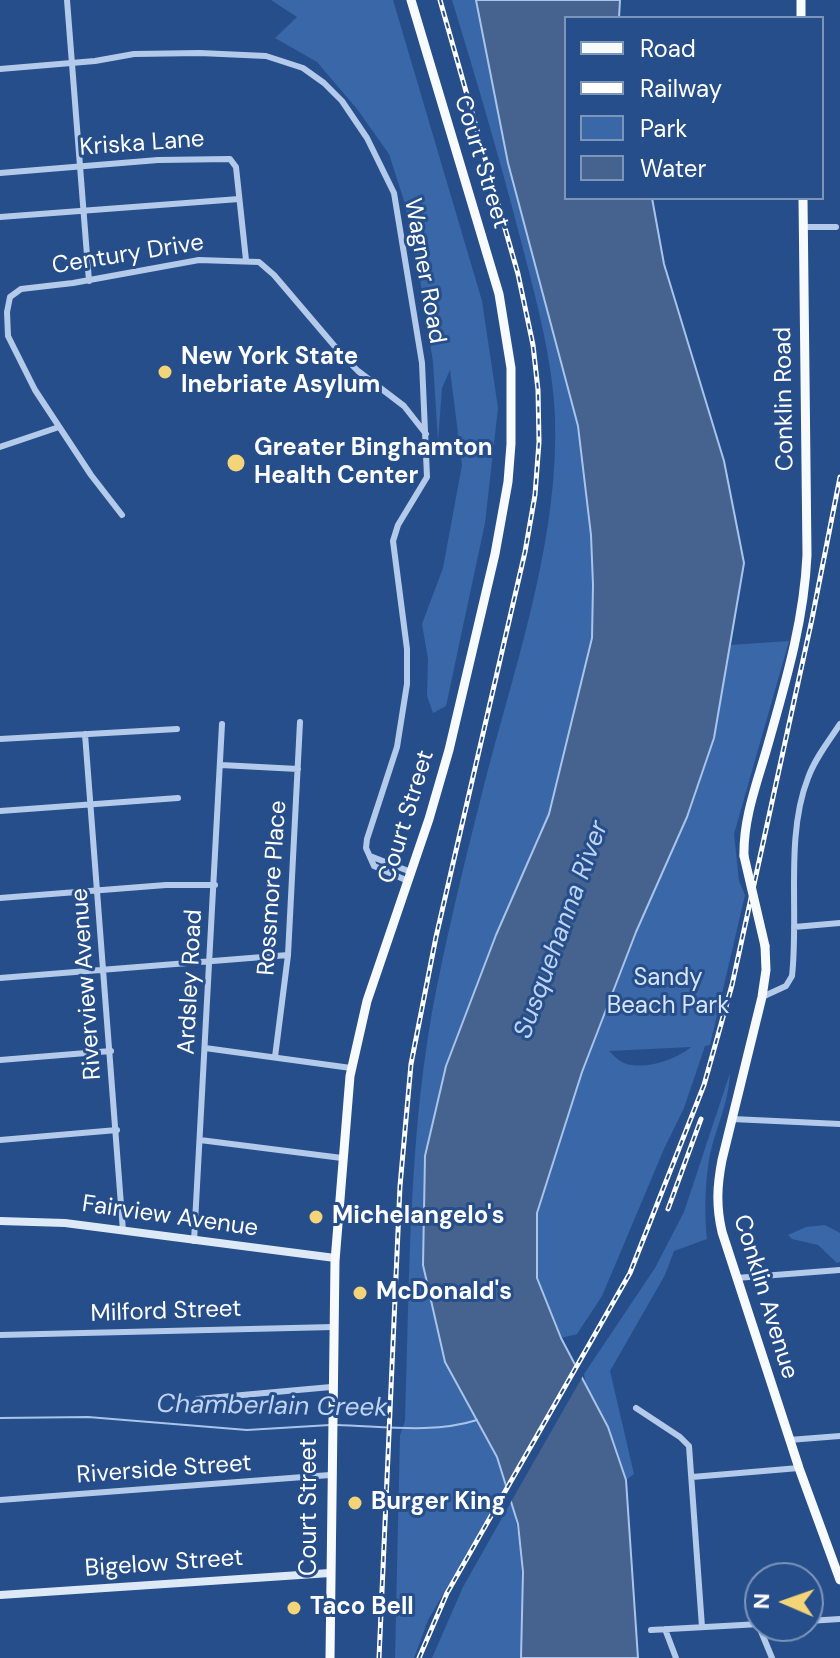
<!DOCTYPE html>
<style>
body{margin:0}
#map{position:relative;width:840px;height:1658px;overflow:hidden;background:#264e8b;font-family:"DM Sans",sans-serif}
canvas{display:block}
.legend{position:absolute;left:564px;top:16px;width:260px;height:184px;box-sizing:border-box;background:#264e8b;border:2px solid #7d95b9;margin:0;padding:10px 14px;list-style:none;font-size:24px;color:#fff}
.legend li{display:flex;align-items:center;gap:16px;height:40px}
.legend b{width:40px;border:2px solid #7d95b9}
.north{position:absolute;left:744px;top:1562px;width:80px;height:80px;box-sizing:border-box;background:#264e8b;border:2px solid #7d95b9;border-radius:50%;rotate:272deg;font-size:22px;font-weight:700;line-height:32px;text-align:center;color:#fff}
.north::after{content:'';display:block;margin:auto;width:28px;height:36px;background:#f3d478;clip-path:polygon(50% 0,100% 100%,50% 72%,0 100%)}
</style>
<div id="map">
<canvas width="840" height="1658"></canvas>
<ul class="legend">
<li><b style="height:10px;background:#f7fafe"></b>Road</li>
<li><b style="height:10px;background:#fff"></b>Railway</li>
<li><b style="height:22px;background:#3a67a7"></b>Park</li>
<li><b style="height:22px;background:#46628e"></b>Water</li>
</ul>
<div class="north">N</div>
</div>
<script>
const g = document.querySelector('canvas').getContext('2d');
g.lineJoin = 'round';
function fillPath(path, color) { g.fillStyle = color; g.fill(path, 'evenodd'); }
function trace(path, color, width, dash) { g.strokeStyle = color; g.lineWidth = width; g.lineCap = dash ? 'butt' : 'round'; g.setLineDash(dash || []); g.stroke(path); }
function label(font, color, halo, rows, align = 'center') {
  g.font = font + ' "DM Sans",sans-serif'; g.lineWidth = 6; g.setLineDash([]); g.textBaseline = 'middle'; g.strokeStyle = halo; g.fillStyle = color; for (const [text, x, y, turn = 0] of rows) {
    g.save(); g.translate(x, y); g.rotate((+turn || 0) * Math.PI / 180); g.textAlign = isNaN(turn) ? turn : align; if (halo) g.strokeText(text, 0, 0); g.fillText(text, 0, 0); g.restore();
  }
}
fillPath(new Path2D(`
 M271 0H393L482 301 498 408 485 523 446 706 433 713 427 696 428 659 422 624 443 568 462 465 450 370 442 388 438 441 433 362 420 279 405 204 389 154 357 109 317 62 275 38 297 17Z
 M452 0H476L508 163 578 426 591 535 593 585 592 638 549 814 496 935 446 1066 425 1156 423 1265 445 1362 497 1457 506 1486 428 1620 414 1658H395L400 1435 405 1421C410 1276 408 1129 437 986 452 913 470 839 489 766 519 654 559 534 555 417 553 362 536 298 522 245 501 163 477 81 452 0Z
 M789 641 734 834 739 881 745 895 710 1045 705 1046 684 1108 664 1149 602 1296 577 1334 561 1338 536 1278 537 1213 582 1072 636 932 687 817 714 738 730 645ZM691 1047C677 1059 644 1071 624 1063 619 1061 613 1055 609 1051Z
 M730 1073C729 1099 719 1121 712 1146 705 1172 704 1212 707 1239L674 1251 665 1275 610 1371 634 1474 626 1480 608 1427 586 1386 584 1374 655 1268 684 1212Z
 M825 1225 840 1233V1262L837 1263 818 1245 792 1239 788 1235 806 1227Z
 M511 1502C526 1553 522 1606 521 1658H432L463 1587Z`), '#3a67a7');
const water = new Path2D(`
 M476 0H620L619 18H566V198H652L664 264 724 461 744 563 714 738 687 817 636 932 582 1072 537 1213V1278L561 1338 608 1427 626 1480 638 1658H521L523 1572 518 1524 497 1457 445 1362 423 1265 425 1156 446 1066 496 935 549 814 592 638 593 585 591 535 578 426 508 163Z`);
fillPath(water, '#46628e');
trace(water, '#a8c4ea', 2);
fillPath(new Path2D(`
 M577 1362 584 1374 508 1507 503 1491Z`), '#264e8b');
trace(new Path2D(`
 M0 1418 88 1417 247 1430 330 1425
 M336 1425C382 1426 433 1434 477 1420`), '#a8c4ea', 2);
trace(new Path2D(`
 M67 0 89 281
 M0 69 95 61 134 54 200 53 266 56 303 68 324 83 342 101 367 138 394 193 422 363 427 477 398 525 393 541 407 649V684L397 747 367 839 366 848 374 866 408 881
 M0 173 158 160 230 159 236 167 246 260
 M0 217 239 199
 M803 227H836
 M0 447 59 427
 M122 515 91 475 35 390 8 336 7 312 10 297 21 289 73 283 199 260 259 262 274 275 343 356 358 371 404 406 426 434
 M85 734 123 1231
 M0 739 177 729
 M221 765 298 769
 M0 811 178 798
 M370 856 411 872
 M0 898 166 885H215
 M794 927 840 923
 M0 978 288 955
 M762 997 786 986 792 976C799 914 785 836 808 778 815 758 829 741 840 724
 M205 1048 351 1068
 M275 1057 288 955 300 722
 M0 1060 111 1051
 M732 1119 840 1124
 M0 1140 117 1130
 M200 1140 342 1158
 M194 1241 222 724
 M736 1278 840 1270
 M0 1335 333 1327
 M198 1399 331 1387
 M636 1408 680 1437 689 1446 702 1627
 M789 1440 840 1436
 M692 1477 799 1468
 M0 1500 330 1475
 M808 1621 840 1619
 M758 1624 772 1658
 M665 1629 676 1658
 M651 1630 760 1624`), '#b4caea', 6);
trace(new Path2D(`
 M0 1221 65 1223 335 1258
 M0 1595 330 1573`), '#dee9f8', 8);
trace(new Path2D(`
 M801 0V18
 M744 856C743 819 757 783 767 748 785 684 804 622 807 555L803 198
 M765 946 766 970 762 997 722 1160C717 1186 716 1206 722 1232L799 1468 840 1580
 M330 1658 335 1261 350 1076 367 1001 429 819 449 750 495 554 508 482 511 444V368L499 294 411 0`), '#f7fafe', 9);
const rail = new Path2D(`
 M668 1209 701 1119
 M379 1658 400 1186 411 1064 436 937 525 552 535 495 539 442 538 390 533 345 518 274 440 0
 M419 1658 447 1593 630 1273 704 1085 732 985 812 619 840 477`);
trace(rail, '#fff', 5);
trace(rail, '#264e8b', 2, [6]);
trace(new Path2D(`
 M744 856 765 946`), '#f7fafe', 9);
for (const [x, y, r, color] of [
 [165,372,8,"#f3d478"],
 [236,463,10,"#f3d478"],
 [316,1217,8,"#f3d478"],
 [360,1293,8,"#f3d478"],
 [355,1503,8,"#f3d478"],
 [294,1608,8,"#f3d478"]
]) { const dot = new Path2D(); dot.arc(x, y, r, 0, 2 * Math.PI); g.fillStyle = color; g.fill(dot); trace(dot, '#264e8b', 3); }
label('24px', '#fff', '#264e8b', [
 ["Kriska Lane",142,144,-4],
 ["Court Street",481,162,73],
 ["Century Drive",128,255,-9],
 ["Wagner Road",424,271,80],
 ["Conklin Road",785,399,-91],
 ["Court Street",407,817,-73],
 ["Rossmore Place",273,888,-86],
 ["Ardsley Road",191,982,-87],
 ["Riverview Avenue",87,984,-94],
 ["Fairview Avenue",170,1217,8],
 ["Conklin Avenue",765,1297,73],
 ["Milford Street",166,1312,-2],
 ["Riverside Street",164,1470,-4],
 ["Court Street",310,1507,-90],
 ["Bigelow Street",164,1564,-4]
]);
label('bold 24px', '#fff', '#264e8b', [
 ["New York State",181,358],
 ["Inebriate Asylum",181,386],
 ["Greater Binghamton",254,449],
 ["Health Center",254,477],
 ["Michelangelo's",332,1217],
 ["McDonald's",376,1293],
 ["Burger King",371,1503],
 ["Taco Bell",310,1608]
], 'left');
label('24px', '#d8e5f8', '#264e8b', [
 ["Sandy",668,979],
 ["Beach Park",668,1007]
]);
label('italic 26px', '#c0d4f1', '#264e8b', [
 ["Susquehanna River",562,930,-70],
 ["Chamberlain Creek",272,1407,1]
]);
</script>
